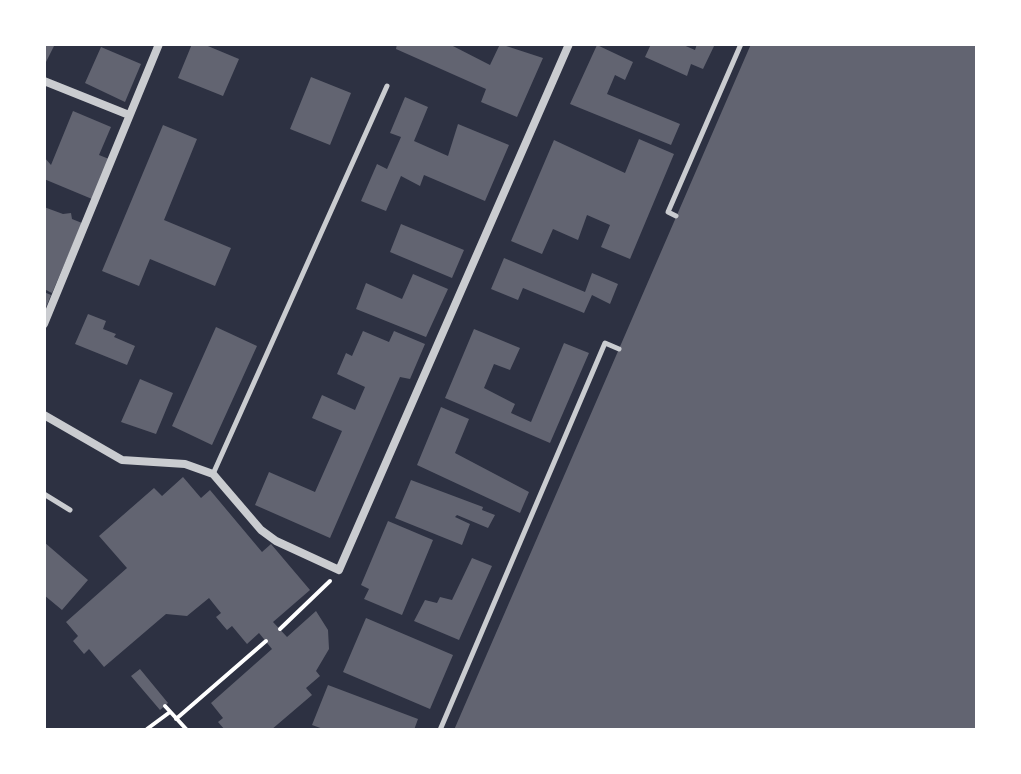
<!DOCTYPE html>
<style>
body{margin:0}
#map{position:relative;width:1021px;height:774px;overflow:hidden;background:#2d3142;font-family:"IBM Plex Sans",sans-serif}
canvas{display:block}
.frame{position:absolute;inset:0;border:46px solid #fff;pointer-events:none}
</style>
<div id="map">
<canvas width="1021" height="774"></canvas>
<div class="frame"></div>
</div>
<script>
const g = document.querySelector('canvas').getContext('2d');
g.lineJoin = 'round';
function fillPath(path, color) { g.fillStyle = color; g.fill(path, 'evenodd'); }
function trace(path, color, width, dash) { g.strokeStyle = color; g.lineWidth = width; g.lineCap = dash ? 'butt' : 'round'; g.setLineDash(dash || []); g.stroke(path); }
fillPath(new Path2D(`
 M44 44H55L44 66Z
 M192 44H203L239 59 223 96 178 78Z
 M397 44H449L490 65 500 44 543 58 517 117 481 102 486 89 396 49Z
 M651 44H681L695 50 697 44H715L703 69 691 64 687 76 645 57Z
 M751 44H977V730H454Z
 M597 45 633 62 625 80 615 75 607 94 680 124 671 145 570 104Z
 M101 47 141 64 125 102 85 83Z
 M311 77 351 93 330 145 290 129Z
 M405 97 428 107 414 141 448 156 458 124 509 145 485 201 424 175 420 186 401 176 386 211 361 201 377 164 387 169 401 137 390 133Z
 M73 111 111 127 99 155 109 159 92 199 44 179V157L51 165Z
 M163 125 197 139 164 220 231 248 215 286 150 259 139 286 102 271Z
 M639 139 674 154 630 259 601 247 610 225 587 215 578 240 553 229 542 254 511 241 554 140 625 173Z
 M44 207 63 214 71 213 72 219 82 223 52 293 44 289Z
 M401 224 464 250 452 278 390 252Z
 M504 258 585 292 592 273 618 284 610 304 592 295 584 313 523 288 518 300 491 289Z
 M413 274 448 289 426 337 356 309 366 283 402 299Z
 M44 292 51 295 44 312Z
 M88 314 106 321 103 329 116 334 114 337 135 346 127 365 75 344Z
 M216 327 257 346 212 445 172 426Z
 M474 329 520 348 510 370 494 364 484 388 515 404 511 413 531 422 564 343 589 353 550 443 445 398Z
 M363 331 389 342 394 331 425 344 410 379 400 377 330 538 255 505 269 472 315 492 342 431 312 418 322 395 355 410 365 387 337 374 346 353 352 356Z
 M140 379 173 393 156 434 121 422Z
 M441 407 469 419 455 453 529 492 520 513 417 465Z
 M183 477 201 498 210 490 262 552 271 544 310 590 273 622 287 637 316 611 328 630 329 649 316 671 320 676 306 688 312 695 271 730H225L218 722 223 718 211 703 272 649 259 633 247 644 232 626 227 630 216 617 221 613 209 598 187 616 166 614 104 667 89 649 84 654 73 641 78 636 66 622 127 568 99 536 154 488 162 496Z
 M411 480 483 507 482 510 495 515 488 528 457 515 455 517 470 524 462 545 395 518Z
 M388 521 433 540 402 615 364 599 369 589 361 585Z
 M44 542 88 580 62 610 44 595Z
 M472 558 492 566 459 640 414 621 425 600 437 603 440 597 452 600Z
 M366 618 453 655 430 709 343 672Z
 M140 669 168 703 160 710 131 676Z
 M328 685 418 719 414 730H326L312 725Z`), '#626471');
trace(new Path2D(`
 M280 629 330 581
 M165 706 187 730
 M176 719 266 641
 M147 729 170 712`), '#fff', 4);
trace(new Path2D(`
 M676 216 668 212 741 44
 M213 474 387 86
 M44 494 70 510
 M440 730 605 343 619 349`), '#caccd0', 5);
trace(new Path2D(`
 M44 81 129 115
 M44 324 159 44
 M44 415 122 460 185 464 213 474 261 530 276 541 339 570 569 44`), '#caccd0', 8);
</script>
